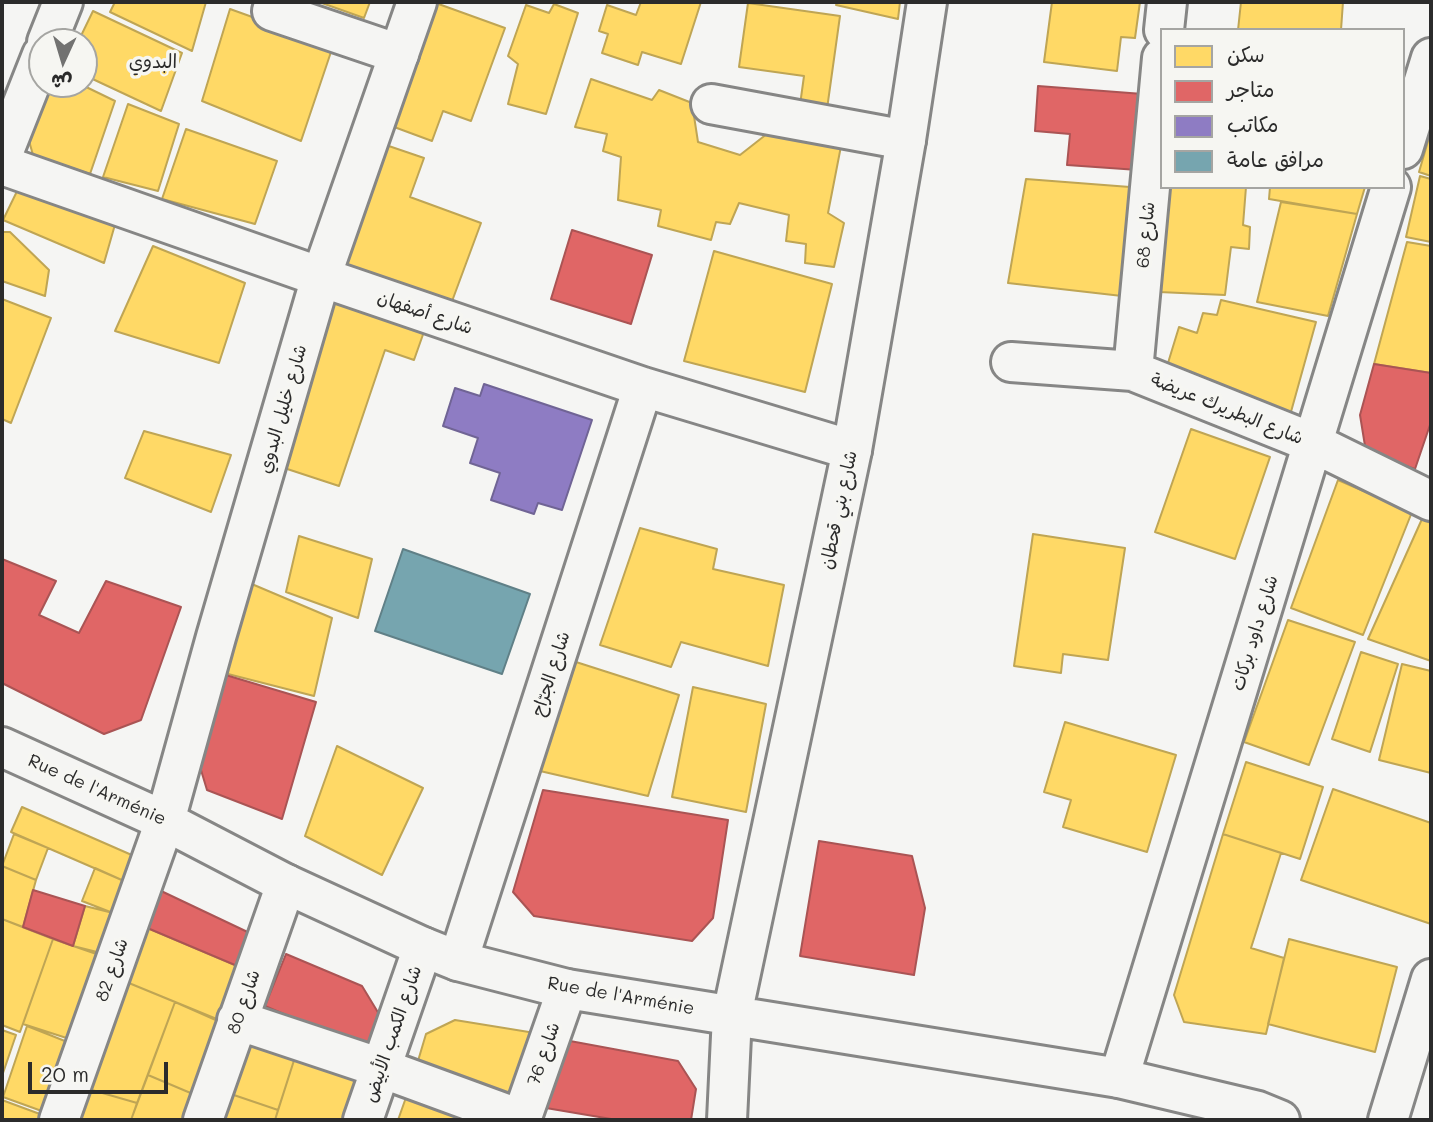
<!DOCTYPE html>
<meta charset="utf-8">
<style>
body{margin:0}
#map{position:relative;width:1433px;height:1122px;overflow:hidden;background:#f5f5f3;font-family:Mali,"Playpen Sans Arabic",sans-serif}
canvas{display:block}
.frame{position:absolute;inset:0;border:4px solid #2b2b2b;pointer-events:none}
.legend{position:absolute;left:1160px;top:28px;width:245px;height:161px;box-sizing:border-box;background:#f6f6f2;border:2px solid #a5a5a2;margin:0;padding:9px 12px;list-style:none;font-size:21px;color:#2b2b2b}
.legend li{display:flex;align-items:center;gap:14px;height:35px}
.legend b{width:35px;border:2px solid #a5a5a2}
.north{position:absolute;left:28px;top:28px;width:70px;height:70px;box-sizing:border-box;background:#f6f6f2;border:2px solid #a5a5a2;border-radius:50%;rotate:184deg;font-size:19px;font-weight:700;line-height:28px;text-align:center;color:#2b2b2b}
.north::after{content:'';display:block;margin:auto;width:24px;height:32px;background:#727271;clip-path:polygon(50% 0,100% 100%,50% 72%,0 100%)}
.scale{position:absolute;left:28px;top:1062px;width:140px;height:32px;box-sizing:border-box;border:4px solid #2b2b2b;border-top:0;padding-left:9px;font-size:21px;line-height:24px;white-space:nowrap;color:#2b2b2b;-webkit-text-stroke:5px #f6f6f2;paint-order:stroke}
</style>
<div id="map">
<canvas width="1433" height="1122"></canvas>
<div class="frame"></div>
<ul class="legend">
<li><b style="height:19px;background:#ffd966"></b>سكن</li>
<li><b style="height:19px;background:#e06666"></b>متاجر</li>
<li><b style="height:19px;background:#8e7cc3"></b>مكاتب</li>
<li><b style="height:19px;background:#76a5af"></b>مرافق عامة</li>
</ul>
<div class="north">ش</div>
<div class="scale">20 m</div>
</div>
<script>
const g = document.querySelector('canvas').getContext('2d');
g.lineJoin = 'round';
function fillPath(path, color) { g.fillStyle = color; g.fill(path, 'evenodd'); }
function trace(path, color, width, dash) { g.strokeStyle = color; g.lineWidth = width; g.lineCap = dash ? 'butt' : 'round'; g.setLineDash(dash || []); g.stroke(path); }
function label(font, color, halo, rows, align = 'center') {
  g.font = font + ' Mali,"Playpen Sans Arabic",sans-serif'; g.lineWidth = 7; g.setLineDash([]); g.textBaseline = 'middle'; g.strokeStyle = halo; g.fillStyle = color; for (const [text, x, y, turn = 0] of rows) {
    g.save(); g.translate(x, y); g.rotate((+turn || 0) * Math.PI / 180); g.textAlign = isNaN(turn) ? turn : align; if (halo) g.strokeText(text, 0, 0); g.fillText(text, 0, 0); g.restore();
  }
}
const homes = new Path2D(`
 M115 2H206L192 51 110 12Z
 M319 2H370L364 18Z
 M433 2 505 28 471 121 443 111 432 141 386 124Z
 M641 2H701L681 64 642 52 638 65 602 53 608 34 599 31 607 5 636 15Z
 M837 2H900L898 19 836 5Z
 M1052 2H1140L1135 38 1121 37 1117 71 1044 62Z
 M1241 2H1343L1341 30H1238Z
 M748 3 840 16 827 109 800 105 804 76 739 67Z
 M554 4 578 13 546 114 508 104 518 64 508 56 526 5 549 13Z
 M230 9 333 46 301 141 202 101Z
 M93 11 182 53 161 111 84 75V42H78Z
 M591 79 652 100 659 90 692 103 698 142 740 155 777 126 842 141 828 213 844 223 834 267 805 263 806 244 786 241 789 215 739 203 730 224 716 222 711 240 658 226 661 210 618 200 621 157 603 151 607 134 575 127Z
 M42 84H80L115 101 90 174 33 155 24 123Z
 M128 104 179 124 158 191 103 177Z
 M186 129 277 161 255 224 162 199Z
 M1431 131V176L1419 172Z
 M377 142 424 158 410 197 481 223 451 304 334 261Z
 M1420 176 1431 179V242L1406 237Z
 M1026 179 1130 187 1122 296 1008 283Z
 M22 181 118 214 104 263 3 220Z
 M1170 187H1246L1243 225 1250 227 1249 249 1231 247 1225 295 1159 292Z
 M1270 187H1365L1357 214 1269 199Z
 M1281 202 1357 214 1328 316 1257 302Z
 M2 232H10L49 270 45 296 2 281Z
 M1407 242 1431 246V373L1374 364Z
 M153 246 245 283 219 363 115 331Z
 M714 251 832 284 805 392 684 361Z
 M330 293 426 326 414 360 385 350 339 486 272 464Z
 M2 299 51 318 11 423 2 419Z
 M1221 300 1316 322 1289 419 1164 376 1179 327 1197 333 1203 313 1217 315Z
 M1191 429 1270 457 1235 559 1155 532Z
 M144 431 231 455 211 512 125 478Z
 M1338 480 1412 512 1363 635 1291 608Z
 M1422 519 1431 523V661L1368 639Z
 M640 528 717 549 713 569 784 585 768 666 681 642 671 667 600 645Z
 M1033 534 1125 548 1108 660 1063 654 1061 673 1014 666Z
 M299 536 372 559 358 618 286 592Z
 M247 582 332 618 314 696 224 673Z
 M1288 620 1355 642 1309 765 1244 742Z
 M1361 652 1398 664 1370 752 1332 739Z
 M576 662 679 695 648 796 540 771Z
 M1402 664 1431 671V773L1379 760Z
 M693 687 766 704 746 812 672 797Z
 M1065 722 1176 755 1147 852 1063 827 1071 800 1044 792Z
 M337 746 423 788 382 875 305 836Z
 M1246 762 1323 787 1300 859 1223 834Z
 M1333 789 1431 823V924L1301 880Z
 M22 807 134 856 124 881 11 832Z
 M14 834 48 848 36 880 2 866Z
 M1223 834 1281 853 1251 948 1284 958 1266 1034 1184 1022 1174 995Z
 M2 866 36 880 23 927 2 919Z
 M95 868 124 881 113 913 82 901Z
 M85 906 113 913 101 953 73 946Z
 M2 919 53 939 20 1032 2 1025Z
 M145 927 242 968 224 1022 124 981Z
 M53 939 108 958 79 1042 23 1024Z
 M1289 939 1397 967 1375 1052 1268 1024Z
 M124 981 175 1002 137 1103 85 1088Z
 M175 1002 227 1025 200 1097 148 1075Z
 M455 1020 535 1033 511 1103 415 1071 426 1034Z
 M27 1026 75 1045 50 1114 3 1097Z
 M2 1030 16 1035 2 1076Z
 M248 1033 297 1051 278 1110 225 1092Z
 M297 1051 363 1071 347 1120H275Z
 M148 1075 200 1097 192 1120H131Z
 M85 1088 137 1103 131 1120H74Z
 M409 1089 459 1108 455 1120H398Z
 M225 1092 278 1110 275 1120H218Z
 M2 1100 48 1117 47 1120H2Z`);
fillPath(homes, '#ffd966');
trace(homes, '#bfa554', 2);
const shops = new Path2D(`
 M1038 86 1143 94 1138 170 1067 165 1070 134 1035 131Z
 M572 230 652 255 631 324 551 299Z
 M1374 364 1431 373V422L1415 469 1366 452 1360 415Z
 M2 559 56 581 39 615 79 633 106 581 181 607 141 720 104 734 2 683Z
 M219 673 316 702 282 819 207 790 198 760Z
 M543 790 728 820 713 918 692 941 534 916 513 892Z
 M819 841 912 856 925 908 914 975 800 956Z
 M33 890 85 906 73 946 23 927Z
 M159 890 256 936 242 968 145 927Z
 M286 954 362 986 382 1019 368 1050 265 1006Z
 M570 1041 678 1061 696 1089 691 1120H617L546 1108Z`);
fillPath(shops, '#e06666');
trace(shops, '#aa5454', 2);
const offices = new Path2D(`
 M484 384 592 420 562 510 538 503 534 514 491 500 500 473 470 463 478 438 443 426 455 388 480 396Z`);
fillPath(offices, '#8e7cc3');
trace(offices, '#706495', 2);
const public = new Path2D(`
 M403 549 530 594 502 674 375 631Z`);
fillPath(public, '#76a5af');
trace(public, '#608087', 2);
const street = new Path2D(`
 M272 11 399 54
 M1164 30 1167 2
 M47 42 63 2
 M711 104 906 140
 M1403 149 1431 58
 M2 156 42 55
 M2 165 321 277 643 387 852 450
 M1011 362 1133 371 1313 443 1431 501
 M1133 371 1162 58
 M458 961 643 387
 M237 1020 381 1068 523 1120
 M1119 1078 1391 187
 M59 1120 165 821
 M203 1120 286 884
 M363 1120 423 947
 M521 1120 567 989
 M1388 1120 1431 979`);
const secondary = new Path2D(`
 M2 747 165 821 286 884 423 947 458 961 567 989 1119 1078 1258 1111 1280 1120
 M165 821 216 637 321 277 417 2
 M727 1120 732 1015 852 450 906 140 927 2`);
trace(street, '#868685', 44);
trace(secondary, '#868685', 44);
trace(street, '#f5f5f3', 38);
trace(secondary, '#f5f5f3', 38);
label('18px', '#2b2b2b', '#f6f6f2', [
 ["شارع 68",1146,235,-85],
 ["شارع أصفهان",425,313,19],
 ["شارع خليل البدوي",283,409,-74],
 ["شارع البطريرك عريضة",1227,409,22],
 ["شارع بني قحطان",839,510,-78],
 ["شارع داود بركات",1255,633,-73],
 ["شارع الجرّاح",551,674,-72],
 ["Rue de l'Arménie",97,790,24],
 ["شارع 82",112,970,-71],
 ["Rue de l'Arménie",621,996,10],
 ["شارع 80",244,1002,-71],
 ["شارع الكمب الأبيض",393,1034,-71],
 ["شارع 76",544,1054,-71]
]);
label('19px', '#2b2b2b', '#f6f6f2', [
 ["البدوي",153,62]
]);
</script>
